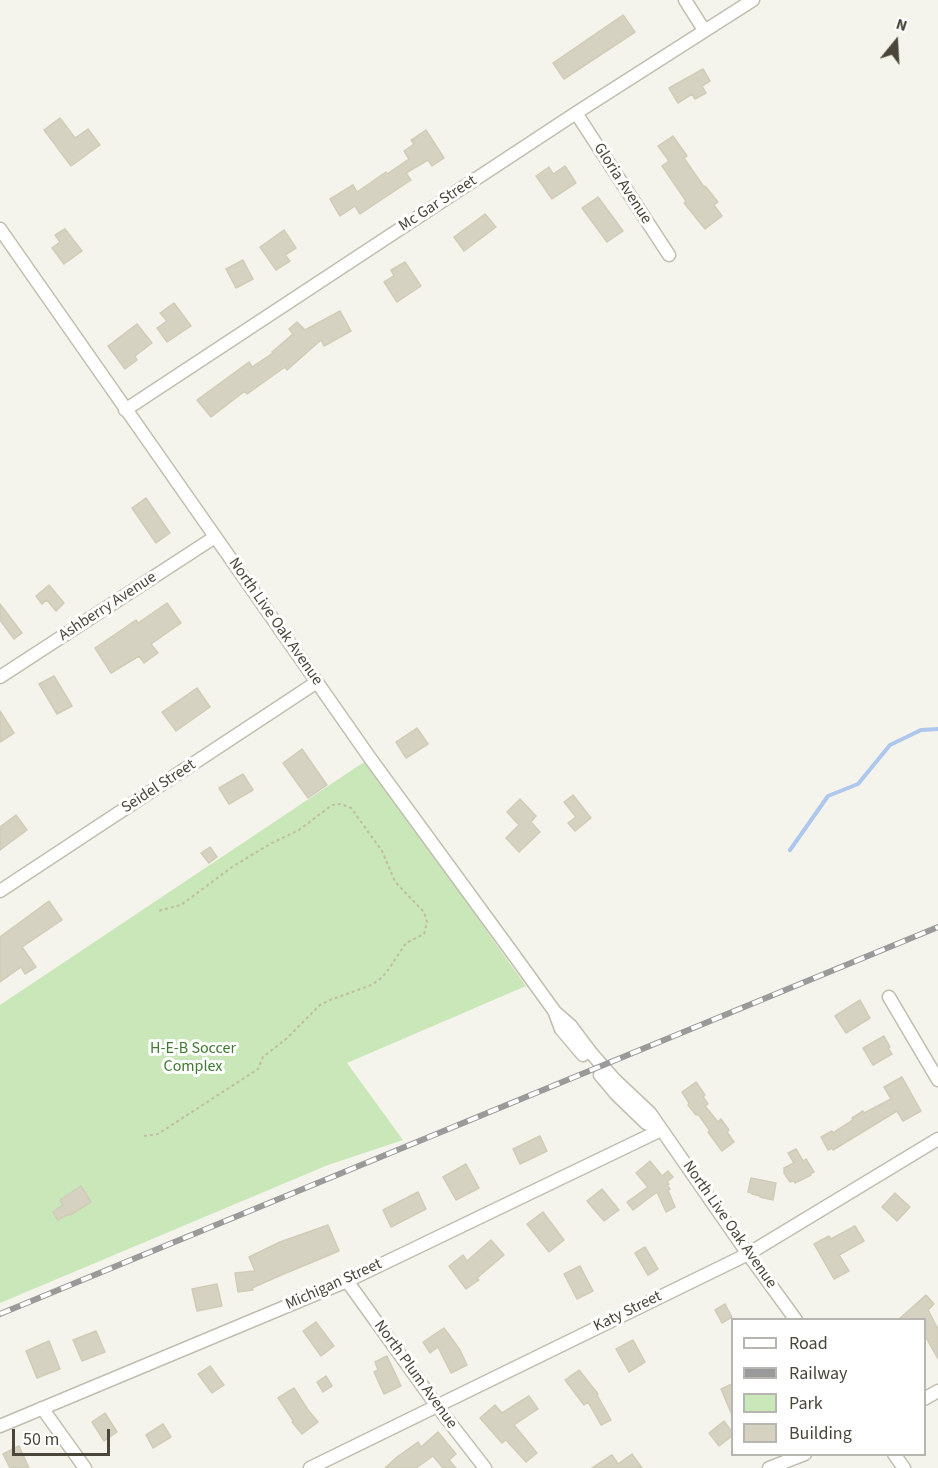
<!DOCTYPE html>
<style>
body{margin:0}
#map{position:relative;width:938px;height:1468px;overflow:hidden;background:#f5f4ec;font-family:"Source Sans 3",sans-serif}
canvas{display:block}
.legend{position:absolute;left:731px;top:1318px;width:195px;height:138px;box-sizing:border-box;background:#fff;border:2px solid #b7b5b0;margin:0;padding:8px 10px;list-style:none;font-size:18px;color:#4a473a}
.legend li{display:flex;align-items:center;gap:12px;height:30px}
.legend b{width:30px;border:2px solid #b7b5b0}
.north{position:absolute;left:866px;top:12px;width:60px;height:60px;-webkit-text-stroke:4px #fff;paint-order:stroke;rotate:18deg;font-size:16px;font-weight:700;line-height:24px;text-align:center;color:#4a473a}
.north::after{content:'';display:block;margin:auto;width:21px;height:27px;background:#4a473a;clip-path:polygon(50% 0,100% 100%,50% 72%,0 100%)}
.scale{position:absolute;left:12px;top:1429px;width:98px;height:27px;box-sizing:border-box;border:3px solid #4a473a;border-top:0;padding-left:8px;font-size:18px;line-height:21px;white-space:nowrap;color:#4a473a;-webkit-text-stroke:4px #fff;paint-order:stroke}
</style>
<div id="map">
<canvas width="938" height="1468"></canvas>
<ul class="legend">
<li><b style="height:8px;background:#fff"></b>Road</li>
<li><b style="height:8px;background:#9a9a9a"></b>Railway</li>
<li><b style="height:16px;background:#c9e7b8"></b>Park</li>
<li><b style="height:16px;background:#d6d2c2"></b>Building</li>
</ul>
<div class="north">N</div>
<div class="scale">50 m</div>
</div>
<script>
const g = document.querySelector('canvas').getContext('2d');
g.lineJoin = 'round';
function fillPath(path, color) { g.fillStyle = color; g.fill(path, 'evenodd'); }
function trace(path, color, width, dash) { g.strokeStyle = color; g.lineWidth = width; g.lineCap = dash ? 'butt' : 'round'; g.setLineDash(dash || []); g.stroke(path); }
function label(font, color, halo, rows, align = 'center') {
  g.font = font + ' "Source Sans 3",sans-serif'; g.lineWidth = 6; g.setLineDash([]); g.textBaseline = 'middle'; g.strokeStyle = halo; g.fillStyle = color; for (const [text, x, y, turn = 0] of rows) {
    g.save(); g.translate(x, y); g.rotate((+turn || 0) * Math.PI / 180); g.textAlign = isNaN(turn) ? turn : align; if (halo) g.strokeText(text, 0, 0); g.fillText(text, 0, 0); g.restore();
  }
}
fillPath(new Path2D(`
 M370 758 493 940 526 986 347 1063 403 1140 328 1165 0 1303V1005Z`), '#c9e7b8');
trace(new Path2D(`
 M790 850 828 796 858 784 890 745 921 730 938 729`), '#adc7ed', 4);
const building = new Path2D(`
 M623 15 635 32 564 79 553 63Z
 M703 69 710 81 702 86 706 93 695 99 692 94 678 103 669 88Z
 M60 118 75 138 88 129 100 145 71 166 44 130Z
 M426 130 444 158 432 166 428 160 406 173 411 180 360 214 355 206 340 216 330 199 353 185 357 192 386 172 387 174 409 159 404 151 414 144 411 140Z
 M673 136 687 156 684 158 704 187 705 186 718 202 714 205 722 216 705 229 684 203 686 201 662 166 669 161 658 146Z
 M565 166 576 183 552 199 536 176 549 167 553 174Z
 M598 197 623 231 607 242 582 208Z
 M485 214 496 227 464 251 454 237Z
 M65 229 82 251 64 264 52 248 60 242 55 235Z
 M284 230 296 248 285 255 290 261 276 270 260 247Z
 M243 260 253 279 236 288 226 269Z
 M405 262 421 286 397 302 384 282 394 276 391 270Z
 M174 303 191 326 167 342 157 328 167 321 160 313Z
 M340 311 351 331 324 346 321 340 287 370 285 367 247 394 245 391 211 417 197 400 249 362 252 367 273 353 272 352 293 334 289 329 297 322 305 330Z
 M137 324 152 343 135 356 137 360 125 369 108 346Z
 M146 498 170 533 156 543 132 508Z
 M49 585 64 603 56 611 47 600 42 604 36 596Z
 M167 603 181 623 151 644 158 653 144 663 139 656 111 673 95 648 136 620 138 623Z
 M0 604 22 633 14 639 0 620Z
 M54 676 72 706 57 714 39 684Z
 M197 688 210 707 176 731 162 712Z
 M0 711 14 733 0 742Z
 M417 728 428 744 406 758 396 742Z
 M302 749 327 785 308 798 283 763Z
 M243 774 253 790 229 804 219 788Z
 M573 795 591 818 575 831 568 823 576 817 564 802Z
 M520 799 536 816 531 822 540 832 519 852 506 838 519 825 507 812Z
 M16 815 27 830 0 850V827Z
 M210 847 217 857 209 863 201 853Z
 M49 901 62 920 22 947 36 967 25 974 21 967 0 982V937Z
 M860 1000 870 1018 846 1033 835 1016Z
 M884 1036 890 1047 888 1048 892 1054 873 1065 863 1048Z
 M902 1077 921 1111 903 1121 897 1111 833 1150 832 1148 828 1150 821 1137 832 1131 833 1133 853 1120 852 1118 863 1111 864 1113 891 1099 884 1087Z
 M696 1082 705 1095 703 1097 708 1104 705 1106 718 1122 721 1119 729 1130 727 1132 734 1142 722 1151 708 1132 710 1131 698 1114 696 1115 688 1105 689 1103 682 1092Z
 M540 1136 547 1151 520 1164 513 1149Z
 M796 1149 803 1161 806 1159 814 1172 810 1174 811 1175 795 1183 794 1181 790 1182 784 1173V1168L794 1163 788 1153Z
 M650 1161 662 1176 668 1171 673 1177 667 1182 669 1184 667 1185 670 1189 668 1190 675 1207 666 1212 657 1192 633 1210 627 1202 648 1187 636 1173Z
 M466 1164 479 1188 456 1200 443 1177Z
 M751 1178 776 1183 773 1200 760 1197V1196L752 1194V1193L748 1192Z
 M81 1186 91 1202 70 1215 69 1214 58 1220 53 1212 63 1205 60 1200Z
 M602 1189 619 1210 604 1221 587 1201Z
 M418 1192 426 1209 391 1227 383 1210Z
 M895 1193 910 1207 897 1221 882 1207Z
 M543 1212 564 1240 549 1252 527 1224Z
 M328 1225 339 1251 279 1276 252 1288 253 1290 238 1292 235 1273 255 1271 249 1257 280 1242Z
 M855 1226 864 1241 839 1255 849 1271 834 1279 814 1244 829 1236 831 1239Z
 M491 1240 504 1255 477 1278 479 1280 466 1289 449 1266 463 1255 467 1261Z
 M645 1247 658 1269 648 1275 635 1253Z
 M580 1266 593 1291 577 1299 564 1274Z
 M217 1284 222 1306 197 1311 192 1289Z
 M926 1295 934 1304 928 1310 938 1329V1359L924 1334V1320H898Z
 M725 1304 732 1317 722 1323 715 1310Z
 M316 1322 334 1346 321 1356 303 1331Z
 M444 1328 460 1350 467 1365 451 1373 438 1347 430 1353 423 1342Z
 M96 1331 105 1352 82 1361 73 1340Z
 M633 1340 645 1362 629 1372 616 1349Z
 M49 1341 60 1369 37 1378 26 1351Z
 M387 1356 401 1386 384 1394 374 1372 378 1370 375 1362Z
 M210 1366 224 1385 212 1393 198 1374Z
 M579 1370 598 1394 597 1395 611 1420 601 1425 588 1402 584 1405 565 1380Z
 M326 1376 332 1386 323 1392 317 1382Z
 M732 1384V1415L721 1389Z
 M294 1388 308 1410 318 1422 302 1434 292 1422H294L278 1398Z
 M529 1396 538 1409 514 1425 537 1453 526 1462 506 1440 502 1443 480 1418 495 1405 502 1413Z
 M105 1413 117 1432 104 1441 92 1422Z
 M724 1421 732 1432V1436L719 1446 709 1433Z
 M163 1424 171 1437 153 1448 146 1435Z
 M438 1432 456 1454 449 1460 456 1468H443L433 1456 416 1468H385L397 1457 418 1442 421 1447Z
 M19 1446 29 1468H10L3 1454Z
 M632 1454 642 1468H592L612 1455 618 1464Z`);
fillPath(building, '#d6d2c2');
trace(building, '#d1ccb6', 1.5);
const street = new Path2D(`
 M685 0 704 30
 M576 113 669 255
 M0 229 370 758 511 951 555 1012 571 1026 592 1054 614 1079 650 1113 748 1254 796 1320
 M125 410 576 113 753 0
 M0 677 215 537
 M0 891 317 682
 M889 997 938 1080
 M555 1013 561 1029 583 1055
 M600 1075 616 1094 646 1123 660 1129
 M347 1281 437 1406 485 1468
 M924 1399 938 1391
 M42 1408 85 1468
 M0 1426 347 1281 661 1130
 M894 1454 904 1468
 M310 1468 748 1254 938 1139
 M769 1468 805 1454`);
trace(street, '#c1beaf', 15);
trace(new Path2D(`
 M144 1136 158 1134 255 1071 258 1069 263 1057 286 1039 320 1005 330 1000 369 986 379 980 386 973 406 943 424 934 427 922 424 912 398 885 394 879 382 851 351 808 341 804 332 805 299 830 270 844 232 867 181 905 158 911`), '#c2bca1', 2, [3, 3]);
trace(street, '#fff', 12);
const rail = new Path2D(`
 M0 1314 938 927`);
trace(rail, '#9a9a9a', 6);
trace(rail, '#fff', 4, [11]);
label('16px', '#4a473a', '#fff', [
 ["Gloria Avenue",622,184,57],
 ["Mc Gar Street",438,204,-33],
 ["Ashberry Avenue",108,607,-33],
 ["North Live Oak Avenue",275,622,55],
 ["Seidel Street",159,787,-33],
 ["North Live Oak Avenue",729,1225,55],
 ["Michigan Street",334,1285,-24],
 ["Katy Street",628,1312,-26],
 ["North Plum Avenue",415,1375,54]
]);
label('16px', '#3d7a2f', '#fff', [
 ["H-E-B Soccer",193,1049],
 ["Complex",193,1067]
]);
</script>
